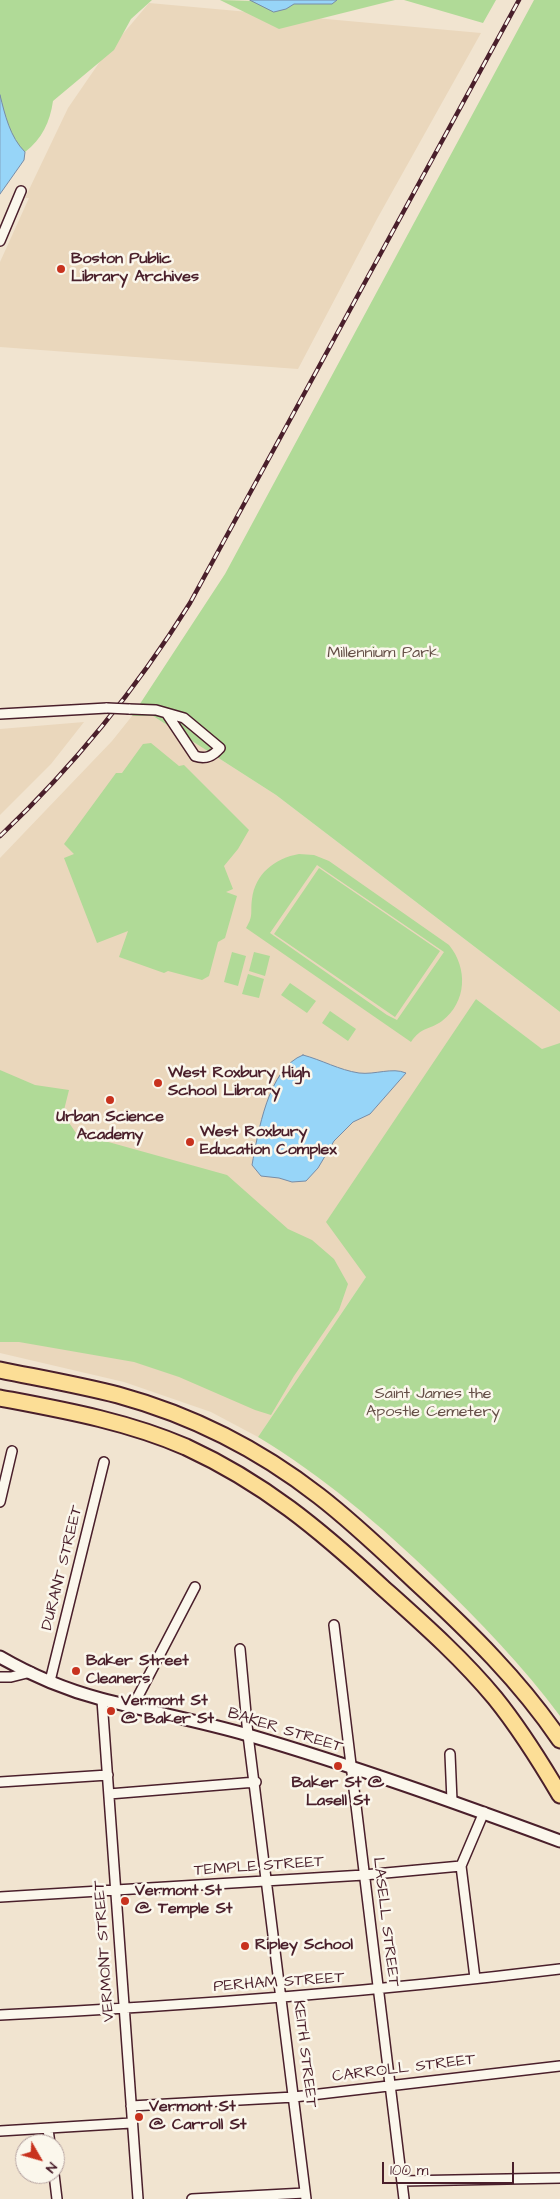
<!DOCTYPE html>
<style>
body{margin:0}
#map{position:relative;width:560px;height:2199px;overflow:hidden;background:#f1e4d0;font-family:"Architects Daughter",sans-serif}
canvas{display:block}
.north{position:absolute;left:15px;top:2134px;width:50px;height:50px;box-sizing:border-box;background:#fbf7ec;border:1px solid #b4a19f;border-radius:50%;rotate:128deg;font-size:14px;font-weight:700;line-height:20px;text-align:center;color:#4a1f2b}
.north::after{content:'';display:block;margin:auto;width:18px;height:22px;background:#c8321e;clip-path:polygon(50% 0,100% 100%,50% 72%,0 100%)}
.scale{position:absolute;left:382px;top:2162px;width:132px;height:22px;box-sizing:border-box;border:2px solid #4a1f2b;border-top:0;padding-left:6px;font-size:15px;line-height:18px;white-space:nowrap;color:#4a1f2b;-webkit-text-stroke:4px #fbf7ec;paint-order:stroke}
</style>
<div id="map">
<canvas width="560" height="2199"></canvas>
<div class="north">N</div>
<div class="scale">100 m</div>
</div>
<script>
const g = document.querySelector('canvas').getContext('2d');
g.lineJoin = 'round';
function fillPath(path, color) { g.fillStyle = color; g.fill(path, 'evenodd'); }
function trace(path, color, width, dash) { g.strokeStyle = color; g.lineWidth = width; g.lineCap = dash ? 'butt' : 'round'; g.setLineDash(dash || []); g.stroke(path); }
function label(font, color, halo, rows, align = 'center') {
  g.font = font + ' "Architects Daughter",sans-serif'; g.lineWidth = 5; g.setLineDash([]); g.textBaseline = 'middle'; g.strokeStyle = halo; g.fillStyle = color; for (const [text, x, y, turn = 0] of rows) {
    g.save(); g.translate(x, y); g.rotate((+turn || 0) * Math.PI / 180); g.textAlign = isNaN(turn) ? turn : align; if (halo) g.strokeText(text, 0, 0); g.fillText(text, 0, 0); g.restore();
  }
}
fillPath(new Path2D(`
 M149 3 481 33 377 219 298 369 0 347V262L29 198H25L68 108 101 60Z
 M132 716H153L276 795 560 1012V1063L476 999 366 1277 258 1437 211 1412 124 1382 0 1353V858L112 741Z
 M84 722 51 764 0 815V729Z`), '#ead7bc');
fillPath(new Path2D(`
 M0 0H152L131 19 114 50 53 101C50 122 42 139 25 152L22 149 0 179Z
 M220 0C238 0 252 2 270 0H395L279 29Z
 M404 0H496L483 23Z
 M534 0H560V1012L276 795 153 716H132L225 574Z
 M151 743 179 766 184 765 249 830 238 849 224 866 233 889 226 892 237 896 225 938 218 942 209 976 202 980 168 971 164 973 119 957 128 931 97 943 64 858 74 854 64 844 116 773H122L143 744Z
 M299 854 314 855 329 861 449 945C468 968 467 1002 442 1021 428 1031 422 1026 411 1042L246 928C254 915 250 913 252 899 255 874 275 858 299 854ZM317 865 444 952 397 1020 387 1015 270 933Z
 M319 868 440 951 395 1017 274 934Z
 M232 952 246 956 238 986 224 982Z
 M254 952 270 956 265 976 249 971Z
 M248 974 264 979 259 998 242 994Z
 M290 983 316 1001 307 1013 281 995Z
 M476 999 542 1049 560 1043V1716C523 1666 480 1622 435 1578 380 1525 324 1477 258 1437L366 1277 326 1222Z
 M330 1011 356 1029 348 1041 322 1023Z
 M0 1070 35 1085 69 1090 63 1114 76 1133 227 1175 288 1229 312 1240 334 1259 348 1284 339 1310 294 1376 271 1415 255 1410 179 1377 134 1362 19 1342H0Z`), '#b0da97');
const water = new Path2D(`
 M250 0H337L332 4H294L286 9 274 12Z
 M0 95C5 115 10 137 25 152L24 160 0 194Z
 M303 1055C322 1060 339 1070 359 1073 375 1075 392 1067 406 1073L370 1114 353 1122 334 1141 318 1168 306 1181 292 1182 279 1178 261 1176 252 1165C258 1133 268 1068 303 1055Z`);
fillPath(water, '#97d5f8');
trace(water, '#788ca6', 1);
const minor = new Path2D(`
 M0 241 21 191
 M129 709 156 710 184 718 220 748C213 756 206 760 195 756L167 714
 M0 714 107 708
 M0 1502 12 1451
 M334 1625 404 2199
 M240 1649 248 1735 306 2199
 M0 1677H11L31 1672
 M50 1681 104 1462
 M102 1700 138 2199
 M133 1706 195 1587
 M450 1754 452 1801
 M0 1782 108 1775
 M109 1794 256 1782
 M461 1866 475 1978
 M0 1897 364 1875 461 1866 484 1812
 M0 2015C188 2006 373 1992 560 1969
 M131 2106 294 2097 560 2066
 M48 2129 50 2144
 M0 2131 131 2123
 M54 2174 57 2199
 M402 2181 560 2178
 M192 2199 305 2193`);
const tertiary = new Path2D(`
 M0 1657C31 1675 67 1690 101 1699 150 1712 200 1721 248 1735 354 1766 457 1803 560 1841`);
const trunk = new Path2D(`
 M0 1370C39 1378 79 1385 118 1395 191 1415 260 1450 319 1496 354 1523 386 1554 418 1584 470 1632 520 1681 560 1740
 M0 1398C63 1410 126 1421 186 1447 264 1483 319 1529 382 1587 421 1622 461 1657 495 1698 520 1729 540 1761 560 1795`);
trace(minor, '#4a1f2b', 12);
trace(tertiary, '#4a1f2b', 15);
trace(trunk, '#4a1f2b', 19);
trace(minor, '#fbf7ec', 9);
trace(tertiary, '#fbf7ec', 11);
trace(trunk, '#fcde96', 15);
const rail = new Path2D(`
 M0 836C73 767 137 688 190 603L519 0`);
trace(rail, '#4a1f2b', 4.5);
trace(rail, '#fbf7ec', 2.5, [8]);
const minorBridge = new Path2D(`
 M107 708 129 709`);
trace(minorBridge, '#4a1f2b', 12, []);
trace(minorBridge, '#fbf7ec', 9);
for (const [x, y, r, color] of [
 [61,269,5,"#c8321e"],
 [158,1083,5,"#c8321e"],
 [110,1100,5,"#c8321e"],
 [190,1142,5,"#c8321e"],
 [76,1671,5,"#c8321e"],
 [111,1711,5,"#c8321e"],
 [338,1766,5,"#c8321e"],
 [125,1901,5,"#c8321e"],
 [245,1946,5,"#c8321e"],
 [139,2117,5,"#c8321e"]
]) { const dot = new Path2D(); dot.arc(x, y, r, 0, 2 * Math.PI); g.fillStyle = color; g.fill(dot); trace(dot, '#fbf7ec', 2); }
label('bold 16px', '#4a1f2b', '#fbf7ec', [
 ["Boston Public",71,260],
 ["Library Archives",71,278],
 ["West Roxbury High",168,1074],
 ["School Library",168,1092],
 ["Urban Science",110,1118,"center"],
 ["Academy",110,1136,"center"],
 ["West Roxbury",200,1133],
 ["Education Complex",200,1151],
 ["Baker Street",86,1662],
 ["Cleaners",86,1680],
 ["Vermont St",121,1702],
 ["@ Baker St",121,1720],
 ["Baker St @",338,1784,"center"],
 ["Lasell St",338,1802,"center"],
 ["Vermont St",135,1892],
 ["@ Temple St",135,1910],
 ["Ripley School",255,1946],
 ["Vermont St",149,2108],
 ["@ Carroll St",149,2126]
], 'left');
label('16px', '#644e46', '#fbf7ec', [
 ["Millennium Park",383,654],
 ["Saint James the",433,1395],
 ["Apostle Cemetery",433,1413]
]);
label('16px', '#4a1f2b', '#fbf7ec', [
 ["DURANT STREET",63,1568,-76],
 ["BAKER STREET",285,1731,17],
 ["TEMPLE STREET",259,1867,-4],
 ["LASELL STREET",385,1922,83],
 ["VERMONT STREET",105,1951,-94],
 ["PERHAM STREET",279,1983,-4],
 ["KEITH STREET",304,2054,83],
 ["CARROLL STREET",404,2069,-7]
]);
</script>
